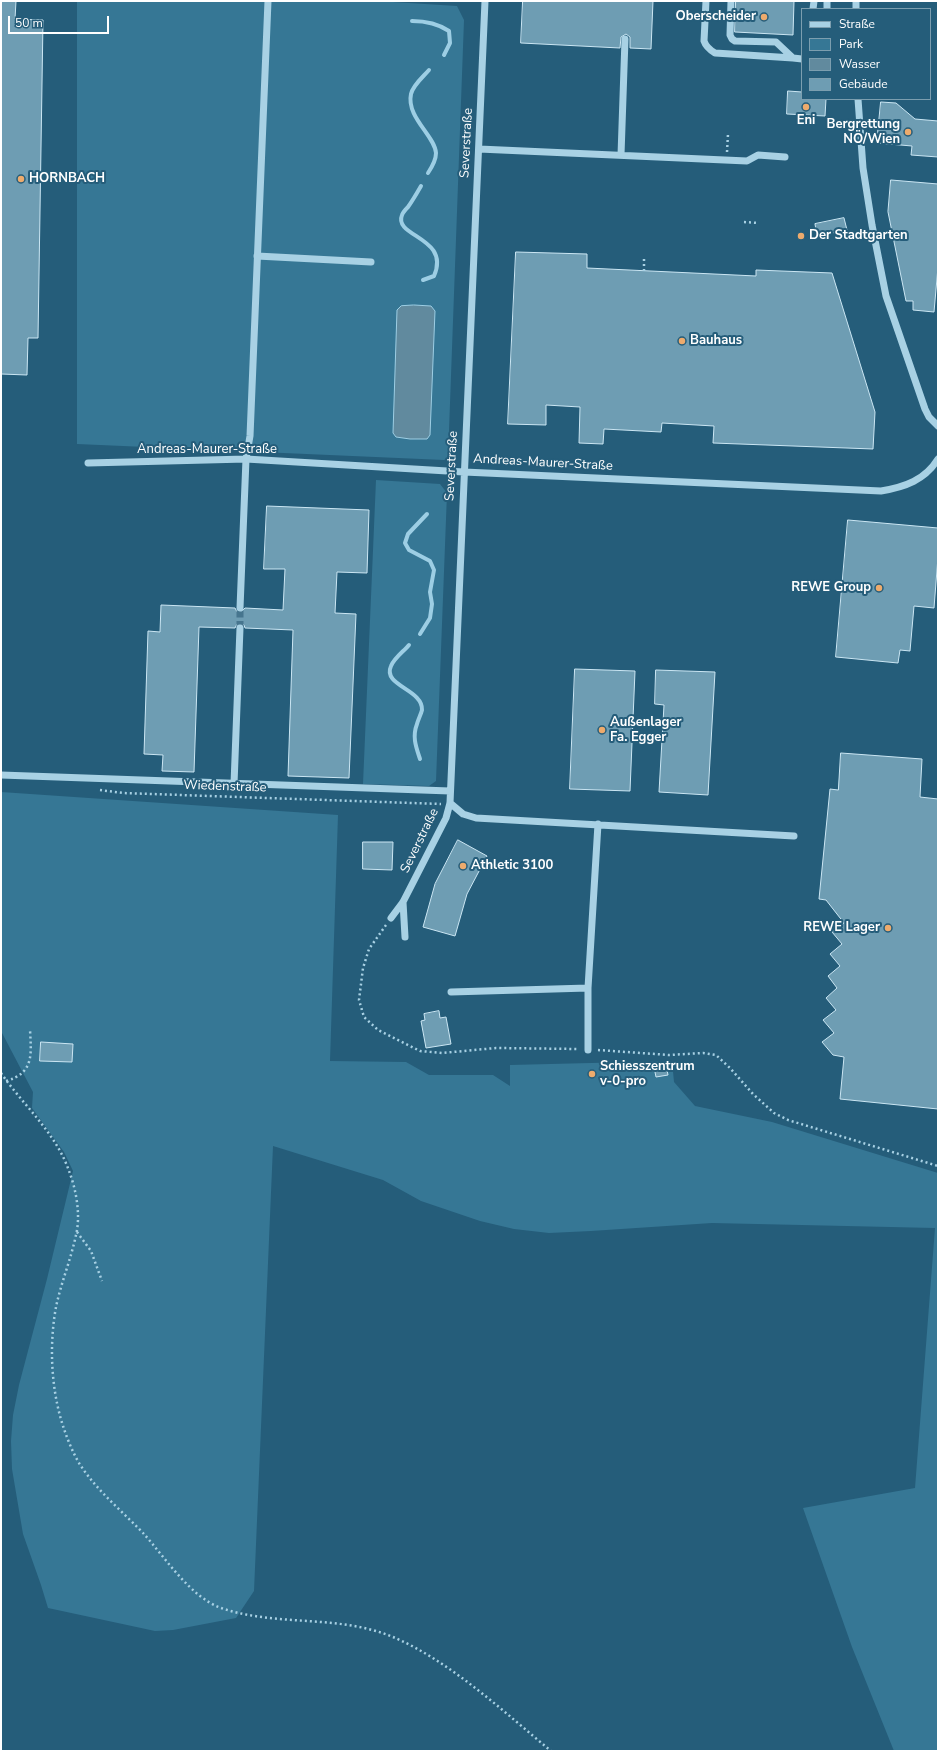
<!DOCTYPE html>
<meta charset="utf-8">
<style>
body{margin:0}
#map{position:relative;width:939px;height:1752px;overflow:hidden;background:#255d7a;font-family:"Nunito Sans",sans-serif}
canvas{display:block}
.frame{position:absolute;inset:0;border:2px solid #fff;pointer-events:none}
.legend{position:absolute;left:801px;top:8px;width:130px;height:92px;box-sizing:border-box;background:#255d7a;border:1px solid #7c9eaf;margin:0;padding:5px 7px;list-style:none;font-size:12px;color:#fff}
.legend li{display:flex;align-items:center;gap:8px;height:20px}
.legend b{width:20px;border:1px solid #7c9eaf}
.scale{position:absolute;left:8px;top:16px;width:101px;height:18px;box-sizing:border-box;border:2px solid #fff;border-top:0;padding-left:5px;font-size:12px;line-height:14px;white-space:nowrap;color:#fff;-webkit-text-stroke:3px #255d7a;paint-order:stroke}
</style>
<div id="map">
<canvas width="939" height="1752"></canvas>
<div class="frame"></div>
<ul class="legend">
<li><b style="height:5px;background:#a8d1e4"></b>Straße</li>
<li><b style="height:11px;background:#367795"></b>Park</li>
<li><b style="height:11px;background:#618a9e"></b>Wasser</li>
<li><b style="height:11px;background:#6e9db3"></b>Gebäude</li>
</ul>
<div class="scale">50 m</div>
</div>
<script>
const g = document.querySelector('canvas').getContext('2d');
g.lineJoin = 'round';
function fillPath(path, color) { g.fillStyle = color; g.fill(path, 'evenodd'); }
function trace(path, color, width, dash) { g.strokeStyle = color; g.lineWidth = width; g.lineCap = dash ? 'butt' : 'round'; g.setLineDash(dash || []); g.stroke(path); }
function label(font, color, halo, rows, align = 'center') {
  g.font = font + ' "Nunito Sans",sans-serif'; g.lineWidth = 4; g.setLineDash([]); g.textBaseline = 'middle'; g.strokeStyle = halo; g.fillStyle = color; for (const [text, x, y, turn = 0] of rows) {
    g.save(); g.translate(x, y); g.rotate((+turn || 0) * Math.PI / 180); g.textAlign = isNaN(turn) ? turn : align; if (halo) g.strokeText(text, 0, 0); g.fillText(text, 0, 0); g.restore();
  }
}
fillPath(new Path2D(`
 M77 1H392L393 2 457 6 464 20 448 458 444 460 77 444Z
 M376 480 440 484 447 493 436 781 429 786 363 784Z
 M1 792 338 815 330 1061 406 1062 429 1075H493L510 1086V1065L672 1061 674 1082 695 1106 772 1122 938 1173V1751H894L852 1647 803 1508 915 1488 935 1228 712 1223 591 1231 549 1233 514 1229 480 1221 421 1201 383 1180 273 1146 254 1591 236 1618 173 1630 155 1631 48 1608 41 1585 23 1534 12 1469 11 1441 13 1415 19 1385 47 1279 73 1171 64 1152 32 1108 33 1092 1 1031Z`), '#367795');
const water = new Path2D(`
 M414 305 431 306 435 311 430 435 427 439H410L396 437 393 433 397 310 401 306Z`);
fillPath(water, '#618a9e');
trace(water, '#9dcee4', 1);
trace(new Path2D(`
 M412 21C426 21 437 23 449 31L450 43 444 55
 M428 173C432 167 436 160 436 153 435 136 406 117 411 94 413 85 423 77 429 70
 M421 186C417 193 413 200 408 207 406 209 403 212 402 215 393 237 451 237 434 276L423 280
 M420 634 430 618 432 604 430 592 434 570 430 561 409 550 405 543 408 534 427 514
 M409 645C404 651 394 658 391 666 382 686 423 689 422 710 421 714 418 720 417 724 412 737 416 747 420 759`), '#9dcee4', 4);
const building = new Path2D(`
 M1 1H16L15 19 43 20 38 338H28L27 375 1 374Z
 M523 1H653L651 49 630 48V37L626 34 621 37 620 48 521 43Z
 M736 1H794L793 35 735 32Z
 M788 91 802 92V99H826L825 116 787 114Z
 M881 102 896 103 915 119 938 121V157L911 155 912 146 877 143Z
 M891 180 938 184V267L934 312 913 310V301H906L888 212Z
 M844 218 847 230 817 236 815 224Z
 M516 252 587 254V268L756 276V270L832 273 875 412 873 449 713 443 714 426 662 423 661 432 604 429 603 444 579 443 580 407 546 405V425L508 424Z
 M267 506 369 510 367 573 337 572 335 613 356 614 349 778 288 776 293 630 245 628 244 625 241 623 237 624 235 628 199 627 194 772 162 771 163 755 144 754 148 631 160 632 161 605 235 608 237 612 240 613 245 608 283 610 285 569H264Z
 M848 520 938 528V557L934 608 914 606 910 651 900 650 898 663 836 657Z
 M575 669 635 671 630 791 570 789Z
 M656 670 715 672 708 795 659 792 664 705 655 704Z
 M841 753 922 759 920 797 938 799V1109L840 1099 844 1057 833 1055 822 1042 834 1033 823 1020 836 1010 826 998 837 988 828 976 840 966 830 954 842 944 832 932 844 923 826 900 819 899 830 789 838 790Z
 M458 840 487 856 467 894 455 936 423 927 435 884Z
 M363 842H393L392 870 363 869Z
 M439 1011 440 1018 446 1017 451 1044 426 1048 421 1021 425 1020 424 1014Z
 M41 1042 73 1044 72 1062 40 1061Z
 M666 1065 668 1075 656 1077 654 1067Z`);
fillPath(building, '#6e9db3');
trace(building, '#cbe6f3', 1);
trace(new Path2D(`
 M240 628V608`), '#46758e', 7, [7, 3.5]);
trace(new Path2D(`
 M727 152 728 134
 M744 222 758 223
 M644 271V259
 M100 790 123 793 441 804
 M386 925 369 949 363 968 359 1000 364 1017 378 1030 420 1051 442 1053 496 1048 579 1049
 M598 1050 669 1055 703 1053 716 1055 730 1068 753 1094 774 1113 788 1120 938 1166
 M1 1073C23 1105 56 1133 69 1171 76 1189 81 1215 76 1235 71 1259 61 1283 56 1307 49 1345 51 1389 63 1426 67 1438 72 1451 79 1463 96 1490 121 1510 143 1533 165 1557 190 1597 221 1608 277 1627 338 1614 393 1637 450 1661 504 1712 551 1751
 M6 1081C35 1073 31 1053 30 1029
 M77 1232 91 1251 102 1281`), '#a8d1e4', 2.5, [2, 3]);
trace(new Path2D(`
 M706 1 704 41C706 47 710 50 715 53L793 58
 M731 1 730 35 732 39 735 41 776 42 793 58 802 59
 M813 9 814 1
 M827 9V1
 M856 9V1
 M858 99 863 168 872 225 886 296 925 409 929 417 938 426
 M479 149 747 161 758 155 785 157
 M621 155 625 39
 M257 256 371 262
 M88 463 246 459 464 472 881 491C905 487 925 480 938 459
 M240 608 246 459 250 436 268 1
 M1 775 450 791
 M234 784 240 628
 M450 803 463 814 476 818 794 836
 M403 902 405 937
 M391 918 403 902 446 818 450 803 485 1
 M451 992 588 988
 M588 1050V988L598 824`), '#a8d1e4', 7);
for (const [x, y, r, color] of [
 [764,17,4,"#edab6d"],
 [806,107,4,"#edab6d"],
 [908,132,4,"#edab6d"],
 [21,179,4,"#edab6d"],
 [801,236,4,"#edab6d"],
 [682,341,4,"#edab6d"],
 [879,588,4,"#edab6d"],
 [602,730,4,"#edab6d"],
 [463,866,4,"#edab6d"],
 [888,928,4,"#edab6d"],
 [592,1074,4,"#edab6d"]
]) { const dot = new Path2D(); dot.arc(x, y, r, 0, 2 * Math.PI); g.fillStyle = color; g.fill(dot); trace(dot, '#255d7a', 1.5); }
label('bold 13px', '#fff', '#255d7a', [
 ["Oberscheider",756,17,"right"],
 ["Eni",806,121,"center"],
 ["Bergrettung",900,125,"right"],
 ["NÖ/Wien",900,140,"right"],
 ["HORNBACH",29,179],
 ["Der Stadtgarten",809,236],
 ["Bauhaus",690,341],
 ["REWE Group",871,588,"right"],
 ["Außenlager",610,723],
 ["Fa. Egger",610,738],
 ["Athletic 3100",471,866],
 ["REWE Lager",880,928,"right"],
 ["Schiesszentrum",600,1067],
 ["v-0-pro",600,1082]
], 'left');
label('13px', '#fff', '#255d7a', [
 ["Severstraße",467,143,-87],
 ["Andreas-Maurer-Straße",207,450],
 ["Andreas-Maurer-Straße",543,463,3],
 ["Severstraße",452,466,-87],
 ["Wiedenstraße",225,787,2],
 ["Severstraße",420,841,-64]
]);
</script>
